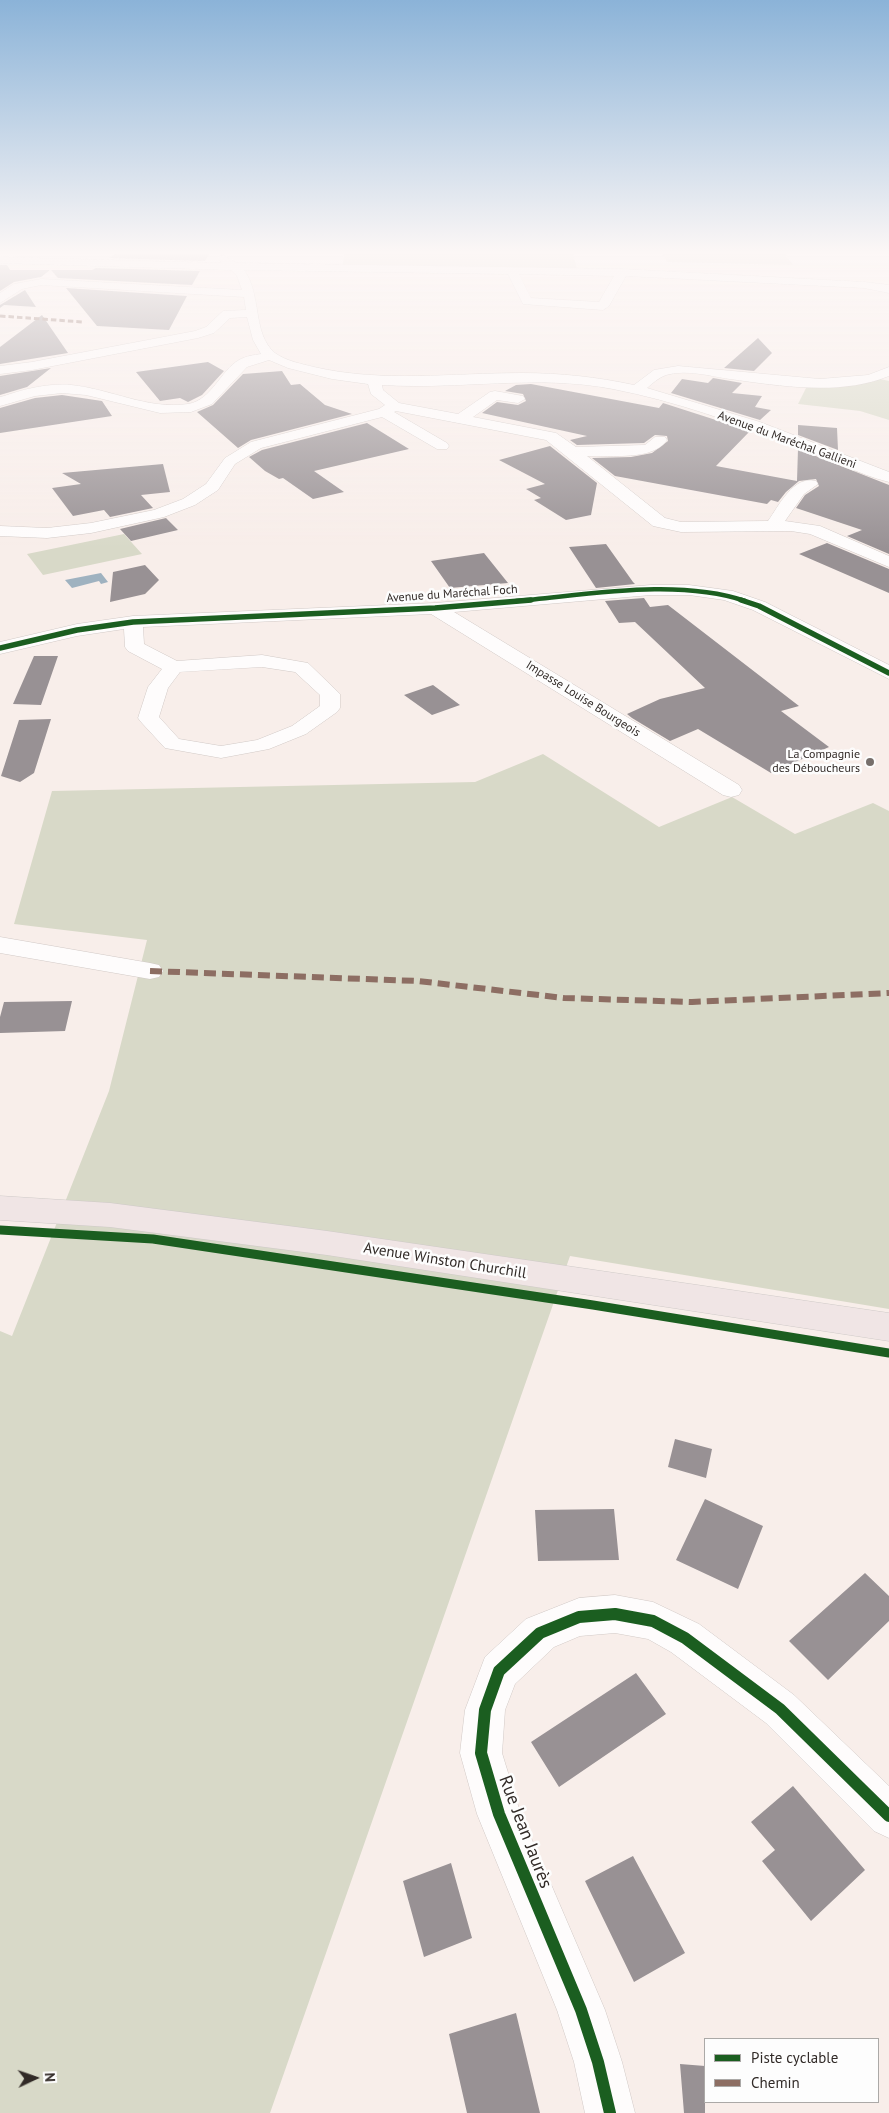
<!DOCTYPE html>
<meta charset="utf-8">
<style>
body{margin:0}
#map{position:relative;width:889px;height:2113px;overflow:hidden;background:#f8eeea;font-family:"PT Sans",sans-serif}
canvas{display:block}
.legend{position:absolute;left:704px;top:2038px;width:175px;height:65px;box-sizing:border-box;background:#fdfdfd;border:1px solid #aba9a7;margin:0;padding:6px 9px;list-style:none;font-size:15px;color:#312a27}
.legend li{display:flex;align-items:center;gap:10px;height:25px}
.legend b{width:25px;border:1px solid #aba9a7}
.north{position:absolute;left:10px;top:2053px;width:50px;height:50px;-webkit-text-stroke:4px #fdfdfd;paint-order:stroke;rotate:87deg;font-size:14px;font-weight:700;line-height:20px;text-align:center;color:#312a27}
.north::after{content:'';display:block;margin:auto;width:18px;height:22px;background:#312a27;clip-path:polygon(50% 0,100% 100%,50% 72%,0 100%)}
</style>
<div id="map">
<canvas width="889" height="2113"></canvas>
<ul class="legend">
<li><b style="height:6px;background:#1b5e20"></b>Piste cyclable</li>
<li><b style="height:6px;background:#8d6e63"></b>Chemin</li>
</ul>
<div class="north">N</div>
</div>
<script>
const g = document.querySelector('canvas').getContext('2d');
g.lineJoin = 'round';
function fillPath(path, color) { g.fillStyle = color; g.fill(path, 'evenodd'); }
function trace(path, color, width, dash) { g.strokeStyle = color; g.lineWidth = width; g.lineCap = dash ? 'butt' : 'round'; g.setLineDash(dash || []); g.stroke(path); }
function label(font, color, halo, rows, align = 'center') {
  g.font = font + ' "PT Sans",sans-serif'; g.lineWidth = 5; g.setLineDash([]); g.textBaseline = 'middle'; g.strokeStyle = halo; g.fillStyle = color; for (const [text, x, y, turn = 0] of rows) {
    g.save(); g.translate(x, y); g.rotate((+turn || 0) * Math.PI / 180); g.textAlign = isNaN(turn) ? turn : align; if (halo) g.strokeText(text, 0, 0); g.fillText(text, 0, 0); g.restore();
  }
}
fillPath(new Path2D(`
 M344 254H573L577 269 343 265Z
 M662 254H785L793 265 667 262Z
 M880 379 889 381V420L860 411 798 404 808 384 871 382Z
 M124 534 142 554 43 575 27 554Z
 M543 754 659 827 732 797 795 834 873 803 889 811V1309L570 1256 270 2113H0V1331L12 1336 109 1091 147 940 14 924 52 791 475 782Z`), '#d8d9c8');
fillPath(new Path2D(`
 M101 573 108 582 101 584 99 581 72 588 65 580Z`), '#9fb2c0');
fillPath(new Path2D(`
 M116 254H209L205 261 109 258Z
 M0 265H7L10 270H50L41 277 14 282 0 291Z
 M96 268 200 271 192 285 58 278 51 270H92Z
 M66 288 187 296 169 330 97 326Z
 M25 290 36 307 4 305 0 308V305Z
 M42 315 68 353 0 364V347Z
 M758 338 772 353 754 371 724 368Z
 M208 362 224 371 202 395 188 402 180 398 160 401 136 372Z
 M51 368 27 387 0 395V376Z
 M282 371 291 385 300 384 325 405 352 414 251 440 238 448 197 412 213 405 243 374Z
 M713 378 742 383 732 393 762 396 755 407 771 410 760 420 671 393 682 379 708 383Z
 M531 384 659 408 663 403 750 431 716 466 797 481 798 449 889 485V554L847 536 862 530 796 508 805 495 819 486 816 479 799 481 786 492 778 502 771 500 767 504 615 476 592 458 631 457 652 453 668 441 667 436 655 435 644 443 577 445 570 440 587 436 482 413 497 402 518 405 526 401 523 394 505 391 516 385Z
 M62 395 102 401 112 416 0 433V408L35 398Z
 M367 423 409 449 314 471 344 492 313 499 283 478 279 479 265 471 249 457 262 450Z
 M798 425 837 428 838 450 798 435Z
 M550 446 597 483 591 515 566 520 534 500 541 498 526 489 545 484 499 460Z
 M163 464 170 492 141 495 153 508 110 517 104 510 73 516 52 488 81 484 62 473Z
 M166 518 178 530 131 541 120 529Z
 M827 543 889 569V593L799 554Z
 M606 544 633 582 635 584 596 588 569 547Z
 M484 553 508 583 450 588 431 561Z
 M145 565 159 580 145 594 110 602 113 572Z
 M644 598 650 607 668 605 799 706 781 711 829 747 771 773 698 729 670 741 632 718 627 714 660 699 705 688 635 622 619 623 605 601Z
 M34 656H58L41 705 13 704Z
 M433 685 460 705 432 715 404 695Z
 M51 719 34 773 20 782 1 776 19 720Z
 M72 1001 65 1031 0 1033V1017L4 1002Z
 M675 1439 712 1449 706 1478 668 1467Z
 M705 1499 763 1526 738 1589 676 1560Z
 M614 1509 619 1560 538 1561 535 1510Z
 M865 1573 889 1596V1621L828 1680 789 1641Z
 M636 1673 666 1714 559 1787 531 1742Z
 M793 1786 865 1870 811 1921 762 1861 775 1850 751 1822Z
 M633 1856 685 1953 634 1982 585 1881Z
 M451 1863 472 1938 424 1957 403 1881Z
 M516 2013 540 2113H467L449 2034Z
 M680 2064 705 2066V2113H684Z`), '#989194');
const minor = new Path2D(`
 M223 255 237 263 622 269 864 282 889 285V293L864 288 626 276 609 306 603 310 523 304 508 274 244 270C262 294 252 334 275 353 286 361 302 364 314 367 384 383 451 373 522 373 560 373 597 377 634 385L654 370 678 366 820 379 868 375 889 367V376C840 396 781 386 730 379 710 376 686 369 666 375 658 378 653 383 647 388L760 422 889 472V482C858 474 827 458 797 447 737 423 675 401 613 389 536 374 460 390 382 385L383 390 399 403 458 414 490 392 495 391 523 396 525 399 518 403 497 400 473 417 556 433 576 447 645 445 655 437H665L667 440C653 461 611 455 587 456L665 518 681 522 768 521C779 506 793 475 816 481L818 484 804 494 785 521 820 526 889 556V567L810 534 791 531 681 532 653 526 546 440 396 411 394 412 447 443 449 446 447 449H437L382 417 261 448 235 464 218 490 195 505 164 517 91 533 47 538 0 536V526L47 528 91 523 154 510 183 499 206 484 225 458 251 442 379 409 385 405 371 394 368 384 332 379 288 368 269 360 247 367 212 404 191 412 160 413 86 395 62 393 35 396 0 406V397L4 396C25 389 48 383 71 385 111 389 148 410 188 404 212 400 220 371 239 360 246 356 254 355 261 354L253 340 247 317 230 318 214 333 198 338 32 370 0 374V366L32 362 195 331 206 327 223 311 246 310 244 297 41 285 22 289 0 303V293L14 284 41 279 242 290 237 276 231 270 0 263V257L222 263 217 258ZM519 274 614 276 599 302 531 298Z
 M651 585H689L733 591 765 602 889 665V679L753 610 724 600 689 595H651L454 612 739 785 742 790 739 795 731 797 723 795 431 614 143 627 144 644 177 661 262 655 308 663 340 694V708L337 712 306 734 269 749 221 758 165 748 141 722 138 718 148 687 162 669 128 651 125 647 124 629 77 636 0 654V642L77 624 133 616 435 603ZM262 667 295 672 320 695V706L292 726 257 740 221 746 179 739 159 717 168 688 180 672Z
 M0 937 150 963 159 965 163 971 159 977 150 979 0 953Z
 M615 1595 653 1602 699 1624 794 1695 889 1786V1838L874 1831 766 1723 671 1652 648 1639 615 1633 580 1636 554 1647 515 1684 505 1710 502 1753 520 1812 605 2010 622 2062 635 2113H585L574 2062 557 2010 477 1814 460 1753 465 1710 485 1657 526 1619 579 1598Z`);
const major = new Path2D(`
 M0 1196 110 1203 327 1231 889 1313V1341L327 1255 110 1227 0 1220Z`);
trace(minor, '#d1c9c6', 1);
trace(major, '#cfcac8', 1);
fillPath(minor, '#fefcfc');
fillPath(major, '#f0e5e5');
trace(new Path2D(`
 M0 316 83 322`), '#8d6e63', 3, [5.5, 3]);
trace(new Path2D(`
 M150 971 418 981 564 998 692 1002 889 993`), '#8d6e63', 6, [12, 6]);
trace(new Path2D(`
 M516 601C587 595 677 578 745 601`), '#1b5e20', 4.5);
trace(new Path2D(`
 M741 600 759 606 889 673
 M0 648 77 630 133 622 435 608 531 600`), '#1b5e20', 5.5);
trace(new Path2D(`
 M0 1230 153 1239 593 1305 889 1353`), '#1b5e20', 9);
trace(new Path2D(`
 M610 2113 598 2062 581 2010 499 1814 481 1753 485 1710 499 1671 540 1633 579 1617 615 1614 653 1621 685 1638 780 1709 889 1816`), '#1b5e20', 12);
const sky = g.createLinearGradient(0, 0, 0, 549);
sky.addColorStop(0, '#8bb3d8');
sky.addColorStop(0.46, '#fcf7f6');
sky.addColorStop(1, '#fcf7f600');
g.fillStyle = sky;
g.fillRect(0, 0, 889, 549);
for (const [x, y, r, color] of [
 [870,762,5,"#776f6b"]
]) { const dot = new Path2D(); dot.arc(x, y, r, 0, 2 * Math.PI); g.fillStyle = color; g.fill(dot); trace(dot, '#fdfdfd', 2); }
label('12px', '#312a27', '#fdfdfd', [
 ["Avenue du Maréchal Gallieni",787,440,20],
 ["Avenue du Maréchal Foch",452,594,-4],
 ["Impasse Louise Bourgeois",583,699,32]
]);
label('12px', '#312a27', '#fdfdfd', [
 ["La Compagnie",860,755],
 ["des Déboucheurs",860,769]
], 'right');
label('15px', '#312a27', '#fdfdfd', [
 ["Avenue Winston Churchill",445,1261,9]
]);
label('18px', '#312a27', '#fdfdfd', [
 ["Rue Jean Jaurès",525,1832,69]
]);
</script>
